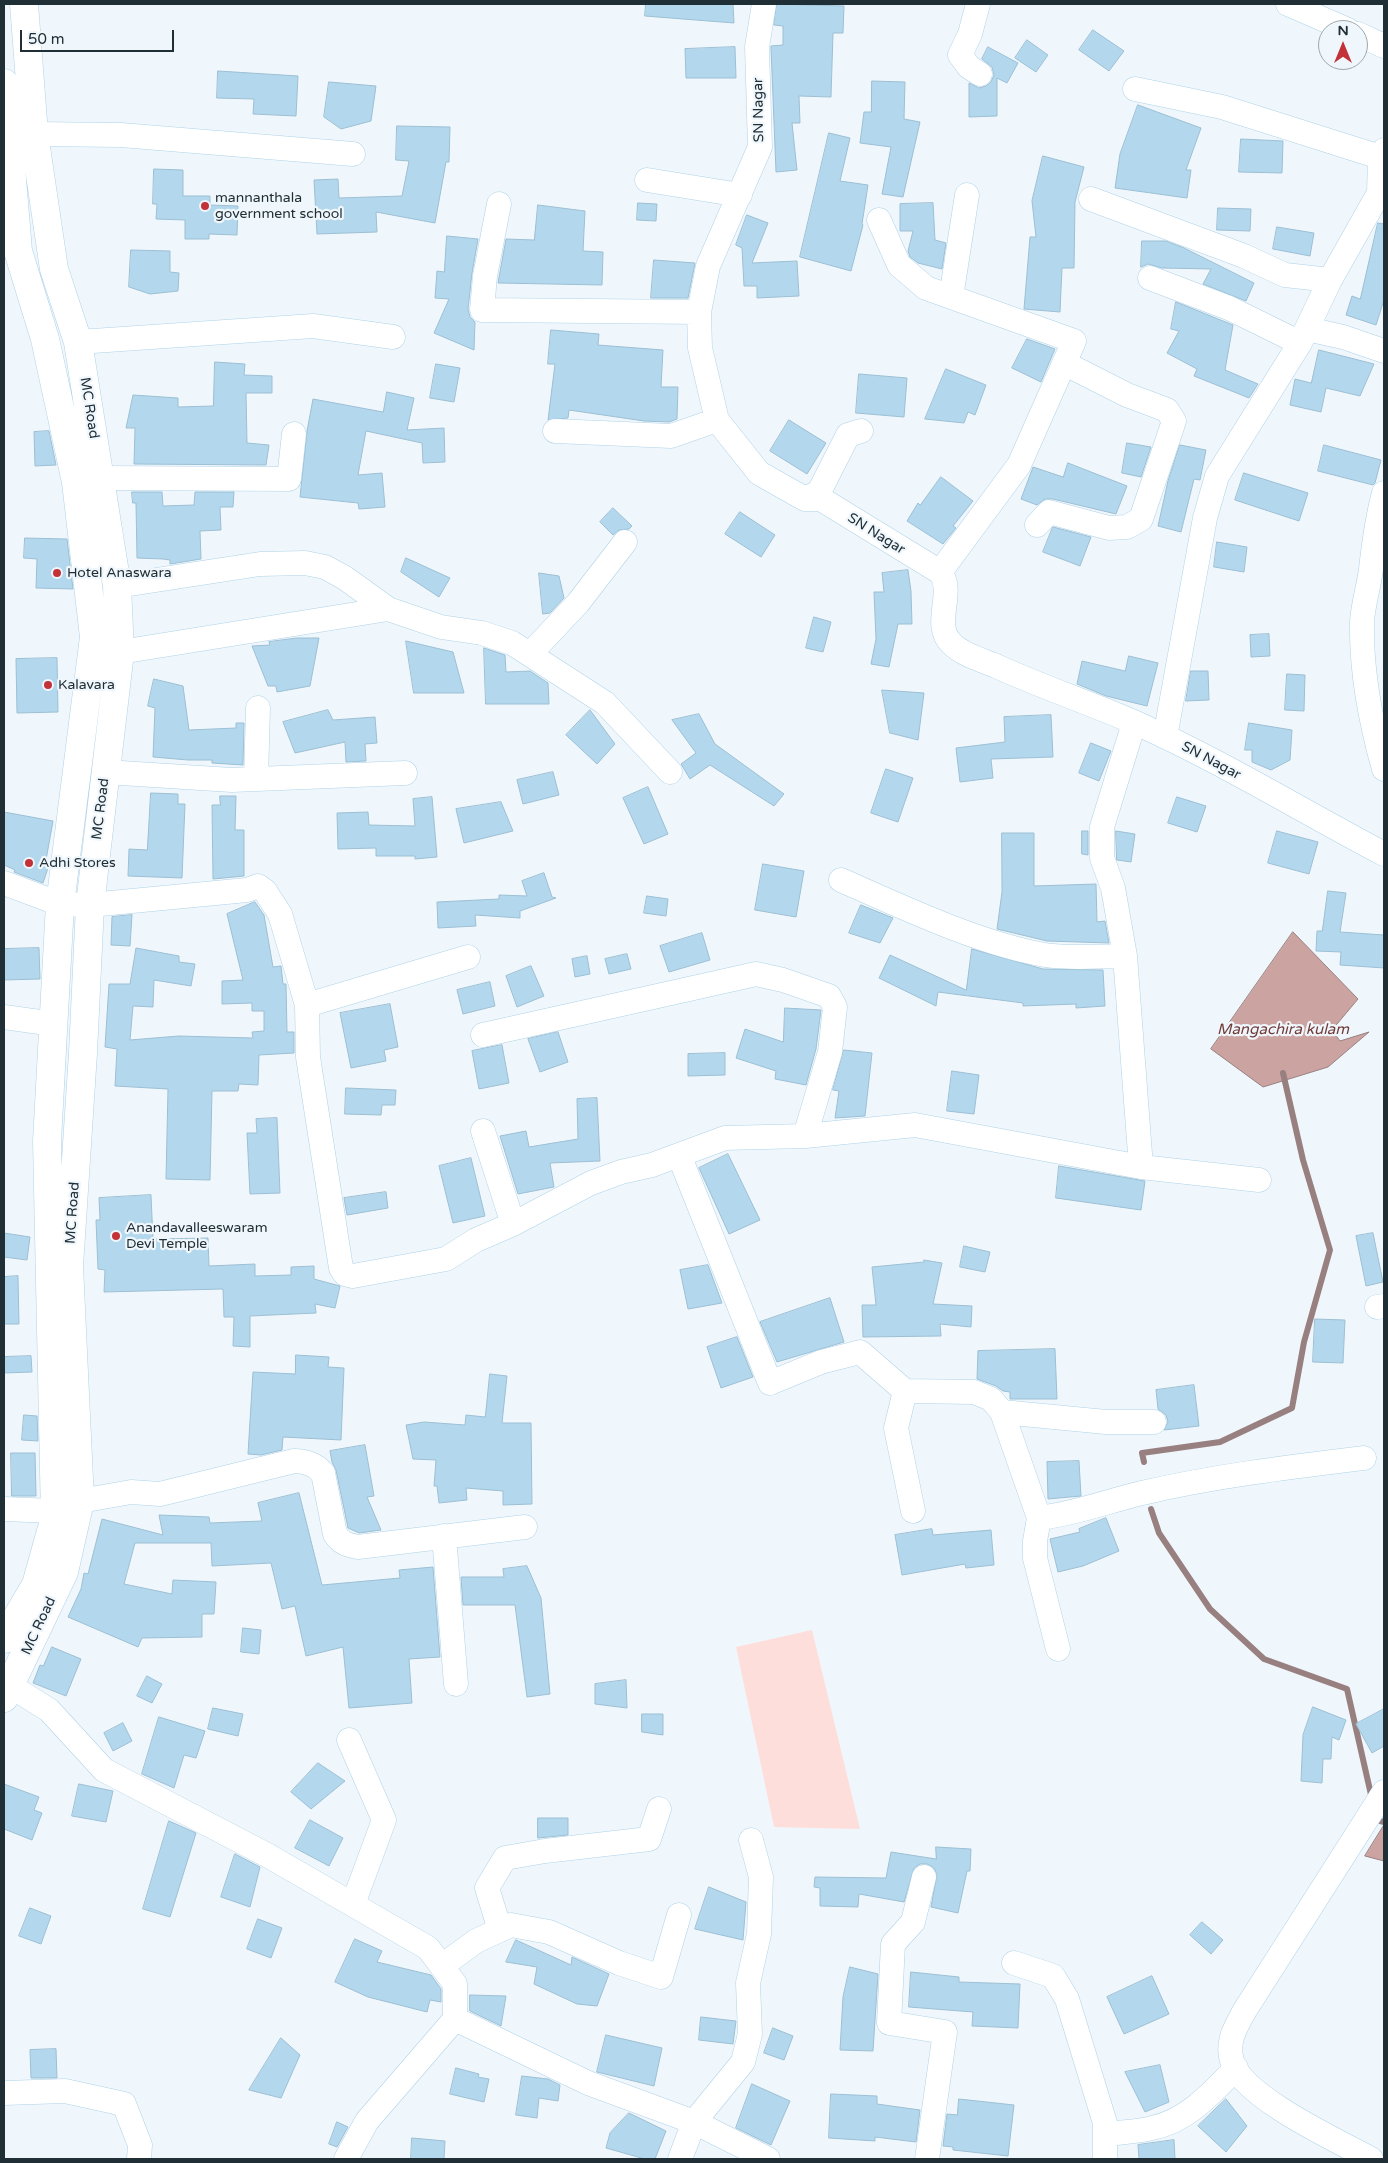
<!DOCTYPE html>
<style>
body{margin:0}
#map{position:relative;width:1388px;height:2163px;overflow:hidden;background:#f0f7fc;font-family:"Varela Round",sans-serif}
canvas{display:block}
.frame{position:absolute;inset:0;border:5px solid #202e36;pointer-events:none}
.north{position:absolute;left:1318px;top:20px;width:50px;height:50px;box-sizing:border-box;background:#f0f7fc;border:1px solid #9da7ad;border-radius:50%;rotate:0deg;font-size:14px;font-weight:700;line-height:20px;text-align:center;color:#202e36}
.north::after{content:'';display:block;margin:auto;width:18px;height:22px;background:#c23238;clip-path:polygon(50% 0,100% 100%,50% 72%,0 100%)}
.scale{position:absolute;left:20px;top:30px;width:154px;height:22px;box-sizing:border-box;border:2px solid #202e36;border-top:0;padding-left:6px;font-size:15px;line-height:18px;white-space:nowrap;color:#202e36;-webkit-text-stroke:4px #f0f7fc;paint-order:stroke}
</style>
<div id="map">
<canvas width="1388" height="2163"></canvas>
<div class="frame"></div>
<div class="north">N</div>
<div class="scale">50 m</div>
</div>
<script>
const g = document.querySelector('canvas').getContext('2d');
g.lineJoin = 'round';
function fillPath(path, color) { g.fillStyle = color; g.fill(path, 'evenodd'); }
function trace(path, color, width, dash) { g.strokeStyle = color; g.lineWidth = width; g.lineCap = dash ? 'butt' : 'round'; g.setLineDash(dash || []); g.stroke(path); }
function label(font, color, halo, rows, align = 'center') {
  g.font = font + ' "Varela Round",sans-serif'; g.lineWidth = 4.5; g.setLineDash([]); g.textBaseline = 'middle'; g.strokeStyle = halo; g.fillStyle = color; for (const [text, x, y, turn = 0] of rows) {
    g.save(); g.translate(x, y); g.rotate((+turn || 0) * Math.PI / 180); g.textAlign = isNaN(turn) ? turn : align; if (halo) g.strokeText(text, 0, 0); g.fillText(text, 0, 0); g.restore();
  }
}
fillPath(new Path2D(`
 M812 1630 860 1829 774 1827 736 1647Z`), '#fddedb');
const water = new Path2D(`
 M1293 932 1358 999 1332 1030 1340 1041 1369 1032 1328 1067 1263 1087 1211 1049Z
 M1384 1825V1861L1365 1856Z`);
fillPath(water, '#cba3a0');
trace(water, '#988080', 1);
trace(new Path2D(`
 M1144 1462 1142 1453 1220 1442 1292 1408 1304 1342 1330 1250 1303 1160 1283 1073
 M1151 1509 1159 1533 1210 1609 1264 1659 1347 1689 1372 1799
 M1376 1816 1377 1820 1384 1822`), '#988080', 6);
const building = new Path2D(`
 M646 4H733L734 23 645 16Z
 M777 4 844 6 843 33H833L831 97 799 96 800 123H792L797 170 776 172 771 48V46L783 45V26L774 25Z
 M1093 30 1124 51 1109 71 1079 50Z
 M1027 40 1048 55 1036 72 1015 58Z
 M735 47 736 78H686L685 49Z
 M988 47 1018 63 1007 83 997 78V116L969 117V83L979 88 986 86 991 82 994 75 992 67 982 59Z
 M218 71 298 76 296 116 253 114 254 99 217 98Z
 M872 81 905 82 904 119 920 122 903 197 882 194 891 147 860 143 864 112H871Z
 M329 82 376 86 371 121 341 129 324 117Z
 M1138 105 1201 128 1186 170H1191L1187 198 1115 188 1120 154Z
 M397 126 450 127 449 162H446L435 223 376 212 377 232 317 234 314 180 338 179 339 198 402 196 409 161 396 160Z
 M829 133 850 138 840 181 868 185 862 224 863 225 851 271 800 257Z
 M1241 139 1283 141 1282 173 1239 172Z
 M1043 156 1084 167 1075 202 1074 268H1062L1060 312 1024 309 1030 237H1036L1032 201Z
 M154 169 183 170V196H210V205L238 206 237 235 209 234V239H185V220L156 219 157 204H153Z
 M638 203 657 204 656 221 637 220Z
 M933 203 935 240 946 243 942 269 918 263 910 257 908 251 913 231H900V204Z
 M538 205 585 211 583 251 603 252 602 285 498 283 506 239 534 240Z
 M1218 208 1251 209 1250 231 1217 230Z
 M747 215 768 223 752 263 797 261 799 296 757 298V286H744L742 248 736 245Z
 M1378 223 1384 224V300L1376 325 1346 315 1352 296 1360 299Z
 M1277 227 1314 233 1310 256 1273 249Z
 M447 236 478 239 472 273 468 309 470 317 475 322 474 350 434 333 449 299 435 298 437 271 444 272Z
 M1142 241H1166L1184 248 1254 283 1246 301 1203 284 1211 269 1162 268 1148 264 1141 267Z
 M131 250 170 251V272L179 273 178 291 150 294 129 287Z
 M654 260 695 263 688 298H651Z
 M1176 302 1233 325 1225 370 1258 384 1249 398 1194 376 1197 369 1167 353 1179 331 1171 329Z
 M551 330 599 334 598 345 663 350 661 387H678L677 419 669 422 644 421 569 410 568 418 548 420 555 364H548Z
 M1027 339 1055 349 1041 382 1012 368Z
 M1319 350 1374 364 1360 396 1326 388 1321 412 1290 405 1295 379 1311 383Z
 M215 362 245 364 244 375 272 376V393H246L247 443 269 445 266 465 134 464 135 428H126L133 395 178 398V407L213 406Z
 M436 364 460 368 454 402 430 398Z
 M946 369 986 385 975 415 968 412 964 423 925 419Z
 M859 374 907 378 904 417 856 413Z
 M387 392 414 398 407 430 444 428 445 462 423 463 422 443 366 431 358 475 382 473 385 507 359 509 358 503 300 497 307 431 313 399 383 412Z
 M789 420 826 443 807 474 770 451Z
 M49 431 56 465 35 466 34 432Z
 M1127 443 1151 447 1141 477 1122 473Z
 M1180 445 1206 450 1200 480 1194 479 1181 532 1158 526 1168 481Z
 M1324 445 1381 460 1375 483 1373 485 1318 471Z
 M1068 463 1127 486 1116 514 1053 499H1045L1037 505 1021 499 1033 467 1063 477Z
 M1244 473 1308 493 1299 521 1235 500Z
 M941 477 973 501 953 526 956 528 943 544 907 521 918 503 920 505Z
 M132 492H162L163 506 194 505 195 492H234L233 507H220L221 530 200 531 201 559 170 564V560L163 559 137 558 136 503H133Z
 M613 508 632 526 629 529 619 530 613 535 600 522Z
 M740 512 775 535 761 557 725 534Z
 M1053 527 1091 537 1080 566 1043 552Z
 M25 538 67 539 73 589 36 588 37 559 24 558Z
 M1217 542 1247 547 1244 572 1214 567Z
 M406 558 450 578 439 597 401 572Z
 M908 570 911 591 912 624H898L889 667 871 664 876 639 874 592H884L882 573Z
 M539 573 559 576 564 598 550 613 543 614Z
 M814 617 831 622 823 652 806 648Z
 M1269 634 1270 656 1251 657 1250 635Z
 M297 638H319L310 686 277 692 276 686H268L252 646 270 645 269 642Z
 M406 641 453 652 464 693H414Z
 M484 648 505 655 506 672 530 671 548 683 549 704H486Z
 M1129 656 1158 663 1147 706 1106 696 1077 684 1082 661 1125 671Z
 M57 658 58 712 17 713 16 659Z
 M1191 671H1208L1209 700 1186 701Z
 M1287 674 1305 675 1304 711 1285 710Z
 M154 679 183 686 189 730 236 728V723H244L243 765 212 763V760H188L153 757 155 708 148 706Z
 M882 690 924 693 918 740 890 733Z
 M328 710 333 720 375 717 377 743 365 744 366 761 346 762 345 742 295 753 283 722Z
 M590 710 615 744 597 764 566 735Z
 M699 714 715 744 784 794 774 806 710 765 690 779 681 764 696 753 672 720Z
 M1051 715 1053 757 991 759 993 778 960 782 956 748 1005 742 1004 717Z
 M1249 723 1292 730 1290 760 1271 770 1252 762V750H1245Z
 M1091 743 1111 751 1099 781 1079 773Z
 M886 769 913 778 898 822 871 813Z
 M553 772 559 795 523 804 517 780Z
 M648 787 668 834 644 844 623 798Z
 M151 793 178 794V804H185L182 878 128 876 129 849 147 850Z
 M220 796H236L235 830H244V876L213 879 212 805H220Z
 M432 797 437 857 415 859V856H376V848L338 849 337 813 368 812 369 825 415 826 413 799Z
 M1177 797 1206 806 1197 832 1168 823Z
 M501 802 513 831 464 843 456 809Z
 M4 812 53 821 46 860 50 862 43 883 14 872 15 870 4 865Z
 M1082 831H1088V855L1082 854Z
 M1116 831 1135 834 1131 862 1117 860Z
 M1277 831 1318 842 1309 874 1268 863Z
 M1002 833H1034V886L1096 884 1097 922 1105 921 1109 943 1047 941 997 929 1002 892Z
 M763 864 804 871 796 917 755 910Z
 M544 873 552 897 556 898 520 911V918L475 915 476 926 438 928 437 902 499 899V895L527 896 522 881Z
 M1328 891 1346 893 1340 932 1384 935V968L1340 965 1341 952 1316 951 1317 931H1322Z
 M647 896 668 899 666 916 644 913Z
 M255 902 264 915 273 967 281 966 283 984H286L287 1032H294V1053L259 1055 258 1085 239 1084 238 1091H212L210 1180 166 1179 168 1089 115 1086 117 1049 105 1047 109 984H130L136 948 179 956V962L195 964 191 986 154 980 153 1007 133 1006 130 1040 179 1036 253 1038 252 1032 264 1031V1011H252V1003L222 1004V981L243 980 227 914Z
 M861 905 893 918 880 943 849 933Z
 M132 915 130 946 111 945 112 917Z
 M702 933 710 960 669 972 660 946Z
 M39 948 40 979 4 980V949Z
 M972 949 1043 969 1103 970 1105 1006 1076 1008V1004L1023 1006V1003L938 992 936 1006 879 978 890 955 966 990Z
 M627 954 631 969 609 974 605 959Z
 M587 956 590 974 575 977 572 959Z
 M531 966 544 996 517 1007 506 976Z
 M490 982 495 1006 463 1014 457 990Z
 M390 1004 398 1047 384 1050 386 1061 351 1068 340 1013Z
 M785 1008 821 1010 816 1049 806 1085 775 1079 776 1071 736 1058 745 1029 783 1042Z
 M558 1032 568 1062 540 1072 528 1039Z
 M502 1045 509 1083 479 1089 472 1051Z
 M844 1050 872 1053 865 1116 835 1118 839 1091 833 1090Z
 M725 1053V1075L688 1076V1054Z
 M952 1071 979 1075 974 1114 947 1111Z
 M346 1088 396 1090 395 1105H382L381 1115 345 1114Z
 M597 1098 600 1161 550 1163 554 1187 518 1194 500 1136 526 1131 529 1147 578 1139 577 1099Z
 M277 1118 280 1193 250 1194 247 1133H257L256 1119Z
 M728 1154 760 1220 729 1234 699 1168Z
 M471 1158 485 1216 453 1223 439 1166Z
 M1059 1166 1145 1181 1141 1210 1056 1198Z
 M386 1192 388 1208 347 1215 344 1198Z
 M151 1195 153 1239 208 1238 209 1266 255 1264V1276L291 1275V1267L314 1266V1279L340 1286 335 1308 315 1304 316 1313 250 1316V1347L233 1346 234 1317H224L223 1289 104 1292 105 1270 98 1269 96 1220H100L99 1198Z
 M4 1233 30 1237 27 1260 4 1257Z
 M1373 1233 1383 1282 1366 1286 1356 1236Z
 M964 1246 990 1252 985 1272 960 1267Z
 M924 1260 942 1263 933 1304 972 1306 971 1327 940 1324 941 1336 863 1337 862 1305H876L872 1267 924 1262Z
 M708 1265 722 1303 688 1309 680 1270Z
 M18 1276 19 1324H4V1277Z
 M830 1298 844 1342 777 1362 760 1322Z
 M1315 1319 1345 1320 1343 1363 1313 1362Z
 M737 1337 753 1377 721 1388 707 1347Z
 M1055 1349 1057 1399H1010V1392L1003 1391 996 1386 977 1379 978 1351Z
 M296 1355 329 1357 328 1367 344 1368 341 1440 283 1437 282 1450 261 1455 248 1454 253 1372 295 1374Z
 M31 1356 32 1372 4 1373V1357Z
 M490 1374 507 1376 502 1423H531L532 1504 503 1505V1491L466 1488 467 1500 439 1503 437 1486H434L436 1460 413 1459 406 1425 424 1422 465 1425 466 1415 485 1417Z
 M1194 1385 1199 1426 1164 1430 1168 1422 1166 1415 1158 1409 1156 1390Z
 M24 1415 37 1416 38 1441 22 1440Z
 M365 1445 374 1496 367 1497 381 1530 359 1533 348 1528 336 1470 332 1462 330 1451Z
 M11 1453H35L36 1496H12Z
 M1079 1461 1081 1496 1048 1499 1047 1462Z
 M299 1493 322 1585 400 1578 399 1570 433 1567 440 1657 409 1659 412 1703 349 1708 343 1647 306 1656 295 1606 282 1609 271 1563 212 1566 211 1543H135L124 1584 172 1594 173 1580 216 1582 214 1614H202V1637L142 1638 138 1647 68 1617 81 1589 84 1573 88 1574 102 1519 163 1535 159 1515 209 1517 210 1523 262 1521 258 1503Z
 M1106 1518 1119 1551 1083 1566 1058 1572 1050 1539 1080 1532 1079 1529Z
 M932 1529 933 1535 991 1530 994 1565 966 1568 965 1564 902 1575 895 1535Z
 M527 1566 541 1598 550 1694 527 1697 515 1605H463L461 1577H504L503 1569Z
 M243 1628 261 1630 259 1654 241 1652Z
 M52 1647 81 1659 66 1696 33 1683 40 1665 43 1666Z
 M147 1676 162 1684 152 1703 137 1696Z
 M626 1680 627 1708 595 1704V1684Z
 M1313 1707 1346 1720 1339 1740 1332 1737 1331 1759H1323L1322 1783 1301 1781 1303 1735Z
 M213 1708 243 1714 238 1736 208 1729Z
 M1384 1709V1746L1372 1753 1356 1724Z
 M642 1714H663V1735L642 1732Z
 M159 1717 205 1731 196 1758 184 1755 174 1788 142 1774Z
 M123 1723 132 1741 113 1751 104 1733Z
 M318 1763 345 1781 311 1809 291 1792Z
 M4 1784 39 1797 34 1810 42 1813 32 1840 4 1829Z
 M79 1784 113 1791 106 1822 72 1816Z
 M538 1818H568V1835L538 1838Z
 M310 1820 343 1838 329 1866 295 1848Z
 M169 1821 196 1833 170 1917 143 1909Z
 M936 1847 971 1849 970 1871H967L958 1913 931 1907 937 1874 933 1867 927 1864H920L914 1868 904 1902 859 1894 858 1907 820 1906V1888L814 1887 815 1877 886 1878 891 1852 936 1859Z
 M235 1854 260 1867 250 1907 221 1897Z
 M709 1887 746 1902 743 1940 695 1929Z
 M30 1908 51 1916 41 1944 19 1936Z
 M258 1919 282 1928 271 1958 247 1949Z
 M1202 1922 1223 1940 1211 1954 1190 1935Z
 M355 1939 382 1951 377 1962 431 1975 441 1989V2002L430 2000 427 2012 368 1997 335 1982Z
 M516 1940 571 1965 572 1957 609 1974 597 2006 577 2004 534 1984 537 1967 506 1962Z
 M850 1967 878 1974 873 2051 840 2050 843 1997Z
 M911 1972 959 1977V1982L1020 1984 1018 2028 972 2026 973 2012 909 2007Z
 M1152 1976 1169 2014 1124 2034 1107 1997Z
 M470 1995 506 1996 501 2026 470 2011Z
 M701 2017 736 2021 733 2044 699 2040Z
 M773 2028 793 2036 784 2060 764 2053Z
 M606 2035 662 2048 654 2086 597 2072Z
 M281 2038 300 2055 281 2098 249 2090Z
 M56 2049 57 2078H31L30 2050Z
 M1160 2065 1169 2102 1145 2112 1125 2072Z
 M456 2068 479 2074 478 2077 489 2079 484 2102 450 2094Z
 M522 2076 548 2079 560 2085 558 2101 539 2098 537 2118 516 2115Z
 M752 2084 790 2101 771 2145 736 2128Z
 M831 2094 877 2096V2104L920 2110 916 2142 875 2137V2141L829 2138Z
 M959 2099 1014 2105 1008 2156 953 2150V2147L943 2146 947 2114 957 2115Z
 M1226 2099 1247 2126 1226 2152 1198 2126Z
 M629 2113 666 2131 655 2159H645L606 2148 610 2133Z
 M337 2122 348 2127 337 2147 329 2144Z
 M412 2138 445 2141 444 2159H411Z
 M1174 2140 1175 2159H1139L1138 2145Z`);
fillPath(building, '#b3d7ec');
trace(building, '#9cbfd4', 1);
const minor = new Path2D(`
 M764 4 757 47 760 147 708 266 699 312 700 348 717 420 759 473 805 499H821L940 572C956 592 931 625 952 644 963 655 982 660 996 666 1042 687 1090 703 1136 723 1221 761 1302 811 1384 854
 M978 4 970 34 960 55 969 67 980 74
 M1288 4 1348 30
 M1358 34 1384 46
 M1135 89 1222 107 1380 157
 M34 134 121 135 353 154
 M647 180 740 195
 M1091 199 1244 256 1285 275 1330 280
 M499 204 485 276 482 310 699 312
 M879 220 899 265 926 288 1074 341 1019 465 940 572
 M1150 278 1229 308 1300 343
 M951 297 967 195
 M1307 329 1343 337 1384 351
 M78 342 313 326 393 337
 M555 431 671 436 717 420
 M100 478 289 479 294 434
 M1384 493C1377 519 1374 542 1371 569 1369 586 1363 604 1362 622 1361 671 1371 723 1384 769
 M805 499 819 492 848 435 861 431
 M1037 525 1049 512 1109 528 1127 527 1141 519 1174 421 1167 410 1127 395 1064 363
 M117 586 260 564 305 563 325 567 345 578 388 609 441 627 482 633 512 643 605 703 670 772
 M120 652 388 609
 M530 654 578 603 625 542
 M1165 737 1205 518 1217 476 1300 343 1330 280 1379 193 1380 157 1384 150
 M105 772 232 780 405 773
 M256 779 258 708
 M841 880C902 907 980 944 1045 955 1071 959 1099 956 1125 956
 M4 883 60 904 90 905 247 890 258 886 265 891 280 914 307 1005 308 1057 341 1268 345 1274 353 1276 446 1259 476 1240 513 1224 591 1183 621 1172 652 1165 725 1138 805 1136 915 1125 1141 1167 1125 956 1113 888 1102 858V827L1134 723
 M307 1005 468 957
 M4 1017 54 1024
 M483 1035 756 974 783 980 829 996 835 1007 830 1052 805 1136
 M483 1131 513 1224
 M679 1155 770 1383 821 1362 860 1352 905 1391 974 1392 991 1399 1002 1412 1039 1518
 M1141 1167 1259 1180
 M1377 1307 1384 1306
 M905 1391 896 1428 913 1511
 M1002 1412 1106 1422H1154
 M80 1501 131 1492 160 1494 294 1461C306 1461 315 1464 323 1473L335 1534C341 1543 347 1545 358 1547L525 1527
 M4 1509 54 1511
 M444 1536 456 1684
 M1058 1649 1035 1558V1541L1039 1518C1075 1514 1108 1501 1142 1493 1215 1476 1290 1467 1364 1458
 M4 1682 49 1710 104 1770 267 1855 428 1948 455 1984V2019L367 2121 346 2159
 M349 1740 384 1820 353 1904
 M924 1877 913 1922 893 1944 889 2023 945 2032 927 2159
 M500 1930 487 1888 505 1858 545 1851 649 1839 659 1809
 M1014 1963 1053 1976 1067 1999 1105 2123V2159
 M442 1966 476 1941 511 1925 549 1932 619 1963 661 1977 679 1915
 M455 2019 588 2083 694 2122 768 2159
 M4 2093 65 2091 124 2104 140 2145 139 2159
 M1106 2134C1121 2132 1137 2132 1152 2128 1187 2121 1212 2093 1236 2068
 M680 2159 694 2122 743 2062 750 2034 748 1983 759 1934 761 1877 751 1840
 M1371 2159C1338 2141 1242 2097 1232 2061 1226 2042 1236 2026 1245 2010L1384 1792`);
const primary = new Path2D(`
 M4 83 18 251 45 339 76 482 94 637 60 904 47 1141 55 1517 36 1585 4 1639
 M4 1698 64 1572 80 1501 69 1266 83 1053 90 905 120 652 117 586 78 342 54 269 34 134 24 4`);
trace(minor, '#aed2e8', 25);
trace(primary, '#aed2e8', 29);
trace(minor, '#fff', 24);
trace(primary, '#fff', 28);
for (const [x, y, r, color] of [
 [205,206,5,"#c23238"],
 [57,573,5,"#c23238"],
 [48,685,5,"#c23238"],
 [29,863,5,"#c23238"],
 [116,1236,5,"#c23238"]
]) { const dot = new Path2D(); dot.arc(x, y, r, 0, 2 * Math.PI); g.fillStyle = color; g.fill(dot); trace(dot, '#f0f7fc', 2); }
label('14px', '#202e36', '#f0f7fc', [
 ["SN Nagar",759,110,-91],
 ["MC Road",89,408,81],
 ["SN Nagar",876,534,32],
 ["SN Nagar",1211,761,28],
 ["MC Road",101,809,-83],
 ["MC Road",73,1213,-86],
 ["MC Road",39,1626,-65]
]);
label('14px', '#202e36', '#f0f7fc', [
 ["mannanthala",215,198],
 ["government school",215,214],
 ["Hotel Anaswara",67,573],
 ["Kalavara",58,685],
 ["Adhi Stores",39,863],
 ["Anandavalleeswaram",126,1228],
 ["Devi Temple",126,1244]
], 'left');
label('italic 15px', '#723b39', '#f0f7fc', [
 ["Mangachira kulam",1283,1030]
]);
</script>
